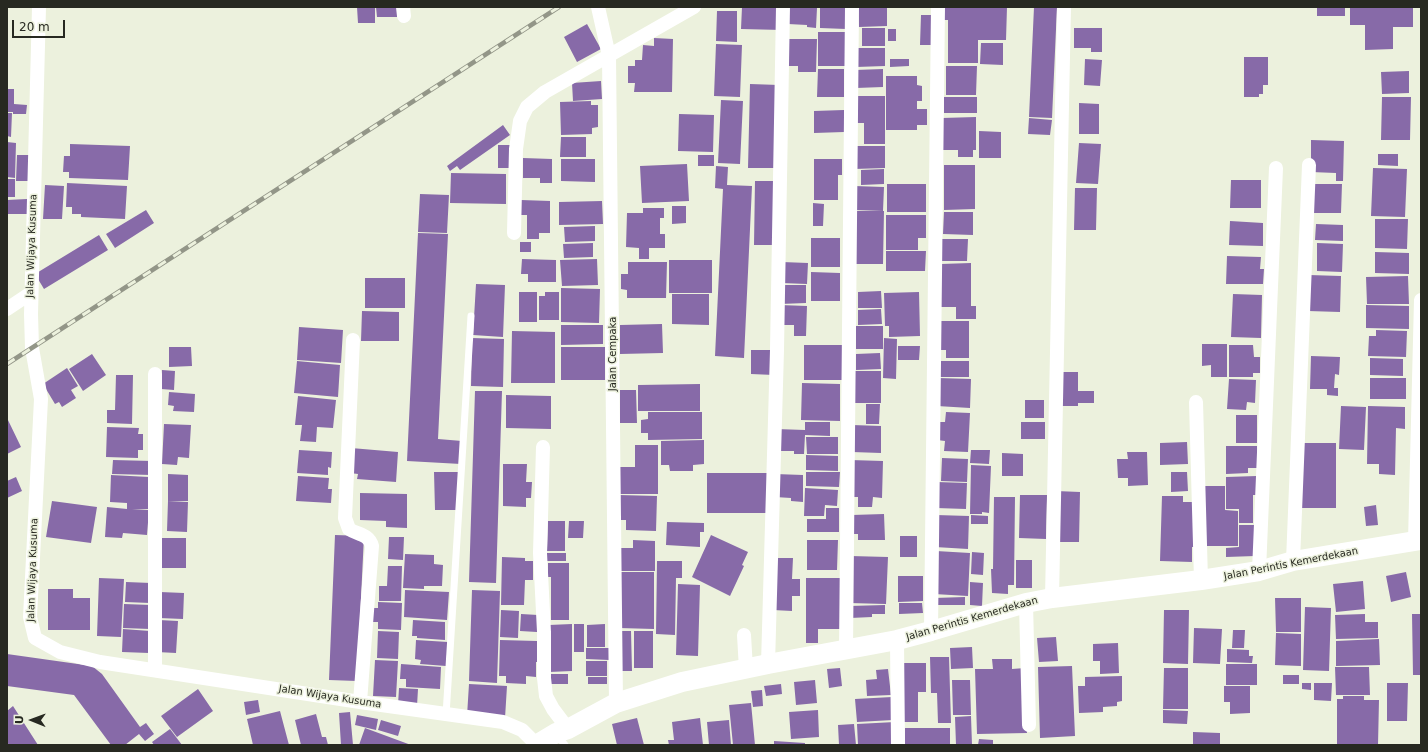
<!DOCTYPE html>
<style>
body{margin:0}
#map{position:relative;width:1428px;height:752px;overflow:hidden;background:#ecf1dd;font-family:"DejaVu Sans",sans-serif}
canvas{display:block}
.frame{position:absolute;inset:0;border:8px solid #272921;pointer-events:none}
.north{position:absolute;left:12px;top:700px;width:40px;height:40px;-webkit-text-stroke:3px #ecf1dd;paint-order:stroke;rotate:271deg;font-size:11px;font-weight:700;line-height:16px;text-align:center;color:#272921}
.north::after{content:'';display:block;margin:auto;width:14px;height:18px;background:#272921;clip-path:polygon(50% 0,100% 100%,50% 72%,0 100%)}
.scale{position:absolute;left:12px;top:20px;width:53px;height:18px;box-sizing:border-box;border:2px solid #272921;border-top:0;padding-left:5px;font-size:12px;line-height:14px;white-space:nowrap;color:#272921;-webkit-text-stroke:3px #ecf1dd;paint-order:stroke}
</style>
<div id="map">
<canvas width="1428" height="752"></canvas>
<div class="frame"></div>
<div class="north">U</div>
<div class="scale">20 m</div>
</div>
<script>
const g = document.querySelector('canvas').getContext('2d');
g.lineJoin = 'round';
function fillPath(path, color) { g.fillStyle = color; g.fill(path, 'evenodd'); }
function trace(path, color, width, dash) { g.strokeStyle = color; g.lineWidth = width; g.lineCap = dash ? 'butt' : 'round'; g.setLineDash(dash || []); g.stroke(path); }
function label(font, color, halo, rows, align = 'center') {
  g.font = font + ' "DejaVu Sans",sans-serif'; g.lineWidth = 3; g.setLineDash([]); g.textBaseline = 'middle'; g.strokeStyle = halo; g.fillStyle = color; for (const [text, x, y, turn = 0] of rows) {
    g.save(); g.translate(x, y); g.rotate((+turn || 0) * Math.PI / 180); g.textAlign = isNaN(turn) ? turn : align; if (halo) g.strokeText(text, 0, 0); g.fillText(text, 0, 0); g.restore();
  }
}
fillPath(new Path2D(`
 M357 7H375V23H358Z
 M376 7H397V17H377Z
 M742 7H782V30L741 29Z
 M789 7 817 8 816 28 807 27V25L788 24Z
 M820 7H846V29L820 28Z
 M858 7H887V26L859 27Z
 M944 7H1007L1006 40H978V63H948V20H944Z
 M1034 7H1057L1052 118 1029 117Z
 M1317 7H1345V16H1317Z
 M1350 7H1413V27H1393V49L1365 50V25H1350Z
 M717 11H737V42L716 41Z
 M921 15H933V45H920Z
 M587 24 601 49 577 62 564 37Z
 M862 28H885V46H862Z
 M1074 28H1102V52H1091V48H1074Z
 M888 29H896V41H888Z
 M818 32H847V66H818Z
 M654 38 673 39 672 92H634L635 83H628V66H635V60H642L643 45 654 46Z
 M787 39H817L816 72H798V66H786Z
 M981 43H1003V65L980 64Z
 M716 44 742 45 740 97 714 96Z
 M856 48H885V66L856 67Z
 M1244 57H1268V85H1263V94H1259V97H1244Z
 M890 59H909V66L890 67Z
 M1085 59 1102 60 1100 86 1084 85Z
 M946 66H977L976 95H946Z
 M818 69H844V97H817Z
 M883 69V87L856 88 855 70Z
 M1409 71V93L1382 94 1381 72Z
 M886 76H917V85L922 86V101H917V109H927V125H917V130H886Z
 M601 81 602 99 573 101 572 83Z
 M750 84 779 85 777 168H748Z
 M7 89H14V104L27 105 26 114H13V112H7Z
 M853 96H885V144H864V123H853Z
 M944 97H977V113H944Z
 M1382 97H1411L1410 140H1381Z
 M721 100 743 101 740 164 718 163Z
 M591 101V105H598V127L592 128V134L561 135 560 102Z
 M1079 103 1099 104V134H1079Z
 M844 110V132L814 133V111Z
 M7 113H12L11 137 7 136Z
 M679 114 714 115 713 152 678 151Z
 M976 117V150H973V157H958V150H943L942 118Z
 M1029 118 1052 120 1050 135 1028 134Z
 M503 125 510 135 460 170 457 166 450 171 447 166Z
 M979 131 1001 132V158H979Z
 M561 137H586V157H560Z
 M1311 140 1344 141 1343 181H1336V173L1311 172Z
 M7 142 16 143 15 178 7 177Z
 M1079 143 1101 144 1098 184 1076 183Z
 M70 144 130 146 128 180 69 178V172H63L64 156H70Z
 M498 145H511V168H498Z
 M854 146H885V168L854 169Z
 M1378 154H1398V166L1378 165Z
 M17 155H31L30 181H16Z
 M698 155H714V166H698Z
 M523 158 552 159V183H540V178H523Z
 M561 159H595V182L561 181Z
 M814 159H842V175H838V200H814Z
 M687 164 689 201 642 203 640 166Z
 M944 165H975V209L944 210Z
 M716 166 728 167 727 185 752 186 744 358 715 356 723 189 715 188Z
 M1373 168 1407 169 1405 217 1371 216Z
 M884 169V184L861 185V170Z
 M451 173 506 174V204L450 203Z
 M7 179H15V197H7Z
 M1231 180H1261V208H1230Z
 M755 181H778L777 245H754Z
 M67 183 127 186 125 219 81 217V214H72V207H66Z
 M887 184H926V212H887Z
 M1314 184H1342L1341 213H1313Z
 M45 185 64 186 62 219H43Z
 M854 186 884 187 883 211 854 210Z
 M1075 188H1097L1096 230H1074Z
 M420 194 449 195 447 233 418 232Z
 M27 199V214H7V200Z
 M521 200 550 201V233H539V239H527V215H521Z
 M602 201 603 224 559 225V202Z
 M813 203 824 204 823 226H813Z
 M672 206H686V223L672 224Z
 M643 208H664V218H660V234H665V248H649V259H639V248L626 247 627 213H643Z
 M146 210 154 223 115 248 106 234Z
 M854 211H884L883 264H853Z
 M944 212H973V235L943 234Z
 M886 215H926V238H918V250H886Z
 M1375 219H1408L1407 249 1375 248Z
 M1230 221 1263 223V246L1229 245Z
 M1316 224 1343 225V241L1315 240Z
 M595 226V241L565 242 564 227Z
 M418 233 448 234 438 439 462 441 461 464 407 461Z
 M99 235 108 250 44 289 35 274Z
 M811 238H840V267H811Z
 M942 239H968L967 261H942Z
 M520 242H531V252H520Z
 M593 243V257L564 258 563 244Z
 M1317 243 1343 244 1342 272 1317 271Z
 M886 251H926L925 271H886Z
 M1375 252 1409 253V274L1375 273Z
 M1227 256 1261 257 1260 269H1264L1263 284H1226Z
 M522 259 556 260V282H528V274H521Z
 M597 259 598 285 562 286 560 260Z
 M669 260H712V293H669Z
 M628 262H667L666 298H627V290L621 289V274H628Z
 M782 262 808 263 807 284 781 283Z
 M971 263V306H976V319H956V307H941V264Z
 M811 272 840 273V301H811Z
 M1309 275 1341 276 1340 312 1308 311Z
 M1408 276 1409 304H1367L1366 277Z
 M365 278H405V308H365Z
 M476 284 505 285 503 337 473 335Z
 M781 285H806V303L780 304Z
 M561 288 600 289 599 323 561 322Z
 M881 291 882 308H858V292Z
 M519 292H537V322H519Z
 M545 292H559V320H539V296H545Z
 M919 292 920 336 889 337V326H885L884 293Z
 M672 294H709V325L672 324Z
 M1233 294 1262 295 1261 338 1231 337Z
 M780 305 807 306 806 336H794V325H780Z
 M1366 305 1409 306V329L1366 328Z
 M881 309 882 324 858 325V310Z
 M362 311 399 312V341H361Z
 M940 321H969V358H946V350H939Z
 M662 324 663 353 620 354V325Z
 M561 325H603V344L561 345Z
 M856 326H883V349H856Z
 M299 327 343 330 341 363 297 360Z
 M1376 330 1407 331 1406 357 1368 356 1369 336H1376Z
 M512 331 555 332V383H511Z
 M472 338 504 339 503 387 471 386Z
 M884 338 897 339 896 379 883 378Z
 M1202 344H1227V377H1211V365L1202 366Z
 M804 345H843V380H804Z
 M1229 345H1253L1254 357H1260V373H1253V377H1229Z
 M898 346H920L919 360H898Z
 M169 347H191L192 366 169 367Z
 M561 347H605V380H561Z
 M751 350H775L774 375 751 374Z
 M880 353 881 369 856 370V354Z
 M92 354 106 375 83 391 69 369Z
 M1311 356 1340 357 1339 375 1335 374 1334 388H1338V396L1327 395V389H1310Z
 M1370 358 1403 359V376L1370 375Z
 M297 361 340 365 338 397 294 393Z
 M939 361H969V377H939Z
 M67 368 78 386 71 390 76 398 62 407 59 402 55 404 43 384Z
 M162 370 175 371 174 390 161 389Z
 M851 371H881V403H851Z
 M1060 372H1078V391H1094V403H1078V406H1060Z
 M116 375H133L132 424 107 423V410H115Z
 M938 378 971 379 970 408 937 406Z
 M1370 378H1406V399H1370Z
 M1229 379 1256 380 1255 403 1247 402 1246 410 1227 409Z
 M802 383 840 384V421L801 420Z
 M700 384V411H638V385Z
 M620 390H636L637 423H620Z
 M475 391H502L496 583 469 582Z
 M169 392 195 394 194 412 173 411 174 406 168 405Z
 M506 395 551 396V429L506 428Z
 M298 396 336 400 333 428 317 427 316 442 300 441 302 425H295Z
 M1025 400H1044V418H1025Z
 M866 404H880L879 424H866Z
 M1341 406 1366 407 1364 450 1339 449Z
 M1368 406 1405 407V429L1396 428 1395 475 1379 474V464H1367Z
 M648 412H702V439L648 440V433H641V420L648 419Z
 M946 412 970 413 968 452 944 451 945 441 937 440 938 422H945Z
 M1236 415H1257V443H1236Z
 M7 418 21 447 7 454Z
 M805 422H830V436L805 435 804 454H794V451H776V429L805 430Z
 M1021 422H1045V439H1021Z
 M164 424 191 425 189 458 178 457 177 465 162 464Z
 M852 425 881 426V453L852 452Z
 M107 427 139 428 138 434H143V450H138V458L106 457Z
 M806 437H838V454H807Z
 M704 440V464L693 465V471H670L669 465H661V441Z
 M1187 442 1188 464 1160 465V443Z
 M1301 443H1336V508H1301Z
 M635 445H658V494H619V467H635Z
 M1226 446H1257L1258 468H1248V473L1226 474Z
 M351 448 398 452 396 482 357 479 358 474 350 473Z
 M299 450 332 452 331 468 328 467V475L297 473Z
 M971 450H990L989 464 970 463Z
 M1127 452H1147L1148 485 1128 486V478H1118L1117 459H1128Z
 M1002 453 1023 454V476H1002Z
 M806 455 838 456V471L806 470Z
 M942 458 968 459 967 482 941 481Z
 M113 460 152 461V475L112 474Z
 M850 460 883 461 882 498 873 497 872 507H858V497H850Z
 M503 464H527L526 482H532L531 498H526V507L503 506Z
 M971 465 991 466 989 513 982 512V514H970Z
 M434 472H458V510H435Z
 M806 472H840L839 487 806 486Z
 M1171 472H1187L1188 491 1171 492Z
 M707 473H767V513H707Z
 M168 474 188 475V501H168Z
 M775 474 803 475V502L791 501V498L775 497Z
 M111 475 149 477 148 509H132L149 510 147 535 123 533 122 538 105 537 107 507 127 509V503L110 502Z
 M298 476 329 478 328 489H332L331 503 296 501Z
 M1257 476V495H1253V523H1239V509H1226V477Z
 M16 477 22 491 7 498V481Z
 M937 482 967 483 966 509 936 508Z
 M1204 486H1225V510L1238 511V546H1204Z
 M805 488 838 490 837 506 825 505 824 516H804Z
 M1056 491 1080 492 1079 542H1055Z
 M360 493 407 494V528L386 527V521L360 520Z
 M619 495 657 496 656 531 626 530V520H618Z
 M1020 495H1047L1046 539 1019 538Z
 M1162 496H1183V502H1198L1197 547H1192V562L1160 561Z
 M994 497H1015L1014 585H1008V594L992 593 991 569H993Z
 M52 501 97 507 91 543 46 537Z
 M168 501 188 502 187 532 167 531Z
 M1376 505 1378 525 1366 526 1364 507Z
 M826 508H839V532H807V519H826Z
 M884 514 885 540H858V534H853L852 515Z
 M936 515 969 516 968 549 935 547Z
 M971 515 988 516V524H971Z
 M548 521H565V551H547Z
 M569 521H584L583 538H568Z
 M667 522 704 523V532H700V547L666 545Z
 M1239 525H1254L1255 556 1226 557V548L1239 547Z
 M335 535 364 536 357 681 329 680Z
 M711 535 748 552 742 565 744 566 730 596 692 577Z
 M900 536H917V557H900Z
 M389 537H404L403 560 388 559Z
 M162 538H186V568H162Z
 M633 540 655 541V571H620V548H633Z
 M807 540H838L837 570H807Z
 M936 551 970 553 968 596 934 594Z
 M972 552 984 553 983 575 971 574Z
 M547 553H566V561H546Z
 M405 554 434 555V564L443 565 442 586H424V589L403 588Z
 M850 556 888 557 886 604 849 603Z
 M502 557 525 558V561H533V580H525L524 605H501Z
 M774 558H793L792 579H800V596H792V611L773 610Z
 M1016 560H1032V588H1016Z
 M657 561H682V578H676L675 635 656 634Z
 M548 563H569V620H551V577H548Z
 M388 566H402L401 601H379V586H387Z
 M620 572H654V629L619 628Z
 M1406 572 1411 597 1391 602 1386 576Z
 M898 576H923V601L898 602Z
 M99 578 124 579 121 637 97 636Z
 M806 578H842L841 629H818V643H806Z
 M1363 581 1365 609 1336 612 1333 584Z
 M126 582 151 583 150 603 125 602Z
 M970 582 983 583 982 606 970 605Z
 M678 584 700 585 698 656 676 655Z
 M48 589H73V598H90V630H48Z
 M405 590 449 592 447 620 404 617Z
 M472 590 500 591 497 683 469 681Z
 M160 592 184 593 183 619 159 618Z
 M965 597V605H934V598Z
 M1275 598H1301V632H1276Z
 M378 602 402 603 401 630 378 629V622H370V608H378Z
 M899 603H922L923 613 899 614Z
 M124 604 151 605 150 629 123 628Z
 M885 605V614H872V617L850 618 849 606Z
 M1305 607 1331 608 1329 671 1303 670Z
 M501 610 519 611 518 638 500 637Z
 M1164 610H1189L1188 664 1163 663Z
 M521 614 538 615 537 632 520 631Z
 M1365 614V622H1378V638L1336 639 1335 615Z
 M1412 614H1421V675H1413Z
 M159 620 178 621 176 653 157 652Z
 M413 620 445 622V640L417 638V636H412Z
 M572 624V671L549 672V625Z
 M574 624H584V652H574Z
 M605 624V647H587V625Z
 M1194 628 1222 629 1220 664 1193 663Z
 M123 629 150 631 149 653 122 652Z
 M1233 630H1245L1244 648H1232Z
 M378 631 399 632 398 659 377 658Z
 M619 631H631L632 671H620Z
 M634 631H653V668H634Z
 M1276 633 1301 634V666L1275 665Z
 M1056 637 1058 661 1039 662 1037 638Z
 M1379 639 1380 665 1336 666V641Z
 M416 640 448 642 446 666 420 664 421 660 415 659Z
 M500 640 537 641V648H542L541 662H536V677L526 676V684L506 683V676H499Z
 M1118 643 1119 673 1100 674V661H1093V644Z
 M972 647 973 668 951 669 950 648Z
 M586 648H609V660L586 659Z
 M1227 649 1249 650V656H1253L1252 663 1227 662Z
 M7 654 92 666 102 674 140 727 146 723 154 734 145 741 139 734 125 745H111L74 695 7 686Z
 M930 657H949L951 723H938L937 693H931Z
 M992 659H1012V669L1025 668 1027 733 977 734 975 669H993Z
 M375 660 398 661 396 697 373 696Z
 M586 661H607V676H586Z
 M904 663H926V692H918V722H904Z
 M401 664 441 667 440 689 406 687V679H400Z
 M1226 664H1257V685H1226Z
 M1072 666 1075 736 1040 738 1038 667Z
 M1335 667H1369L1370 695H1336Z
 M840 668 842 686 829 688 827 669Z
 M1164 668H1188V709H1163Z
 M888 669 891 695 867 696 866 680 877 679 876 670Z
 M549 674H568V684H549Z
 M1283 675H1299V684H1283Z
 M1122 676V701L1117 702V706L1103 707V712L1079 713 1078 686H1085V677Z
 M588 677H607V684H588Z
 M815 680 817 703 796 705 794 682Z
 M952 680H970L971 715H953Z
 M1302 683H1311V690L1302 689Z
 M1314 683H1332L1331 701 1314 700Z
 M1387 683H1408L1407 721H1387Z
 M469 684 507 686 505 718 467 716Z
 M781 684 782 694 766 696 764 686Z
 M1224 686H1250V713L1230 714V702H1224Z
 M399 688 418 689 417 706 398 705Z
 M198 689 213 711 177 737 161 716Z
 M762 690 763 706 753 707 751 691Z
 M1343 696H1364V700H1379L1378 745H1337V699H1343Z
 M892 697 893 720 857 722 855 699Z
 M258 700 260 712 246 715 244 702Z
 M751 703 755 745H733L729 705Z
 M13 706 38 745H9L7 742V711Z
 M818 710 819 737 791 739 789 712Z
 M1163 710 1188 711 1187 724 1163 723Z
 M280 711 289 745H253L247 719Z
 M350 712 353 745H341L339 713Z
 M316 714 322 737H326L328 745H301L295 720Z
 M357 715 378 719 376 730 355 725Z
 M971 716 972 745H956L955 717Z
 M637 718 644 745H617L612 724Z
 M700 718 703 745H669L668 740H674L672 722Z
 M381 720 401 726 398 736 378 730Z
 M729 720 731 745H709L707 722Z
 M895 722V744L858 745 857 724Z
 M854 724 856 745H839L838 725Z
 M365 728 411 745H359Z
 M905 728H950V745H905Z
 M170 729 182 745H154L152 742Z
 M1193 732 1220 733V745H1193Z
 M979 739 993 740V745H978Z
 M774 741 805 743V745H774Z`), '#876aa8');
trace(new Path2D(`
 M446 715 471 316
 M557 735 565 745`), '#fff', 7);
trace(new Path2D(`
 M39 7 31 314 32 348 41 399 30 617 35 638 60 652 100 662 360 702 503 722 522 730 537 745
 M403 7 404 16
 M598 7 609 56 616 703
 M514 233 516 149 520 121 527 107 545 92 694 7
 M7 309 31 293
 M353 340 345 518 349 529C358 535 369 534 372 546L360 702
 M1196 402 1201 580
 M543 447 540 553 544 632V678L546 696 553 709 568 729
 M1415 541 1421 300
 M1293 561 1309 165
 M1259 571 1276 168
 M1052 598 1064 7
 M1026 603 1029 725
 M931 631 938 7
 M744 635 746 669
 M897 640 898 745
 M846 650 852 7
 M768 664 777 350 783 7
 M155 670V374`), '#fff', 14);
trace(new Path2D(`
 M536 745 556 733 568 729 616 703 682 682 768 664 897 640 931 631 1026 603 1052 598 1201 580 1259 571 1293 561 1421 540`), '#fff', 20);
const rail = new Path2D(`
 M7 364 559 7`);
trace(rail, '#939688', 4.5);
trace(rail, '#ecf1dd', 3, [9]);
label('10px', '#272921', '#ecf1dd', [
 ["Jalan Wijaya Kusuma",32,246,-88],
 ["Jalan Cempaka",613,354,-90],
 ["Jalan Perintis Kemerdekaan",1291,564,-11],
 ["Jalan Wijaya Kusuma",33,570,-88],
 ["Jalan Perintis Kemerdekaan",972,619,-16],
 ["Jalan Wijaya Kusuma",330,697,9]
]);
</script>
